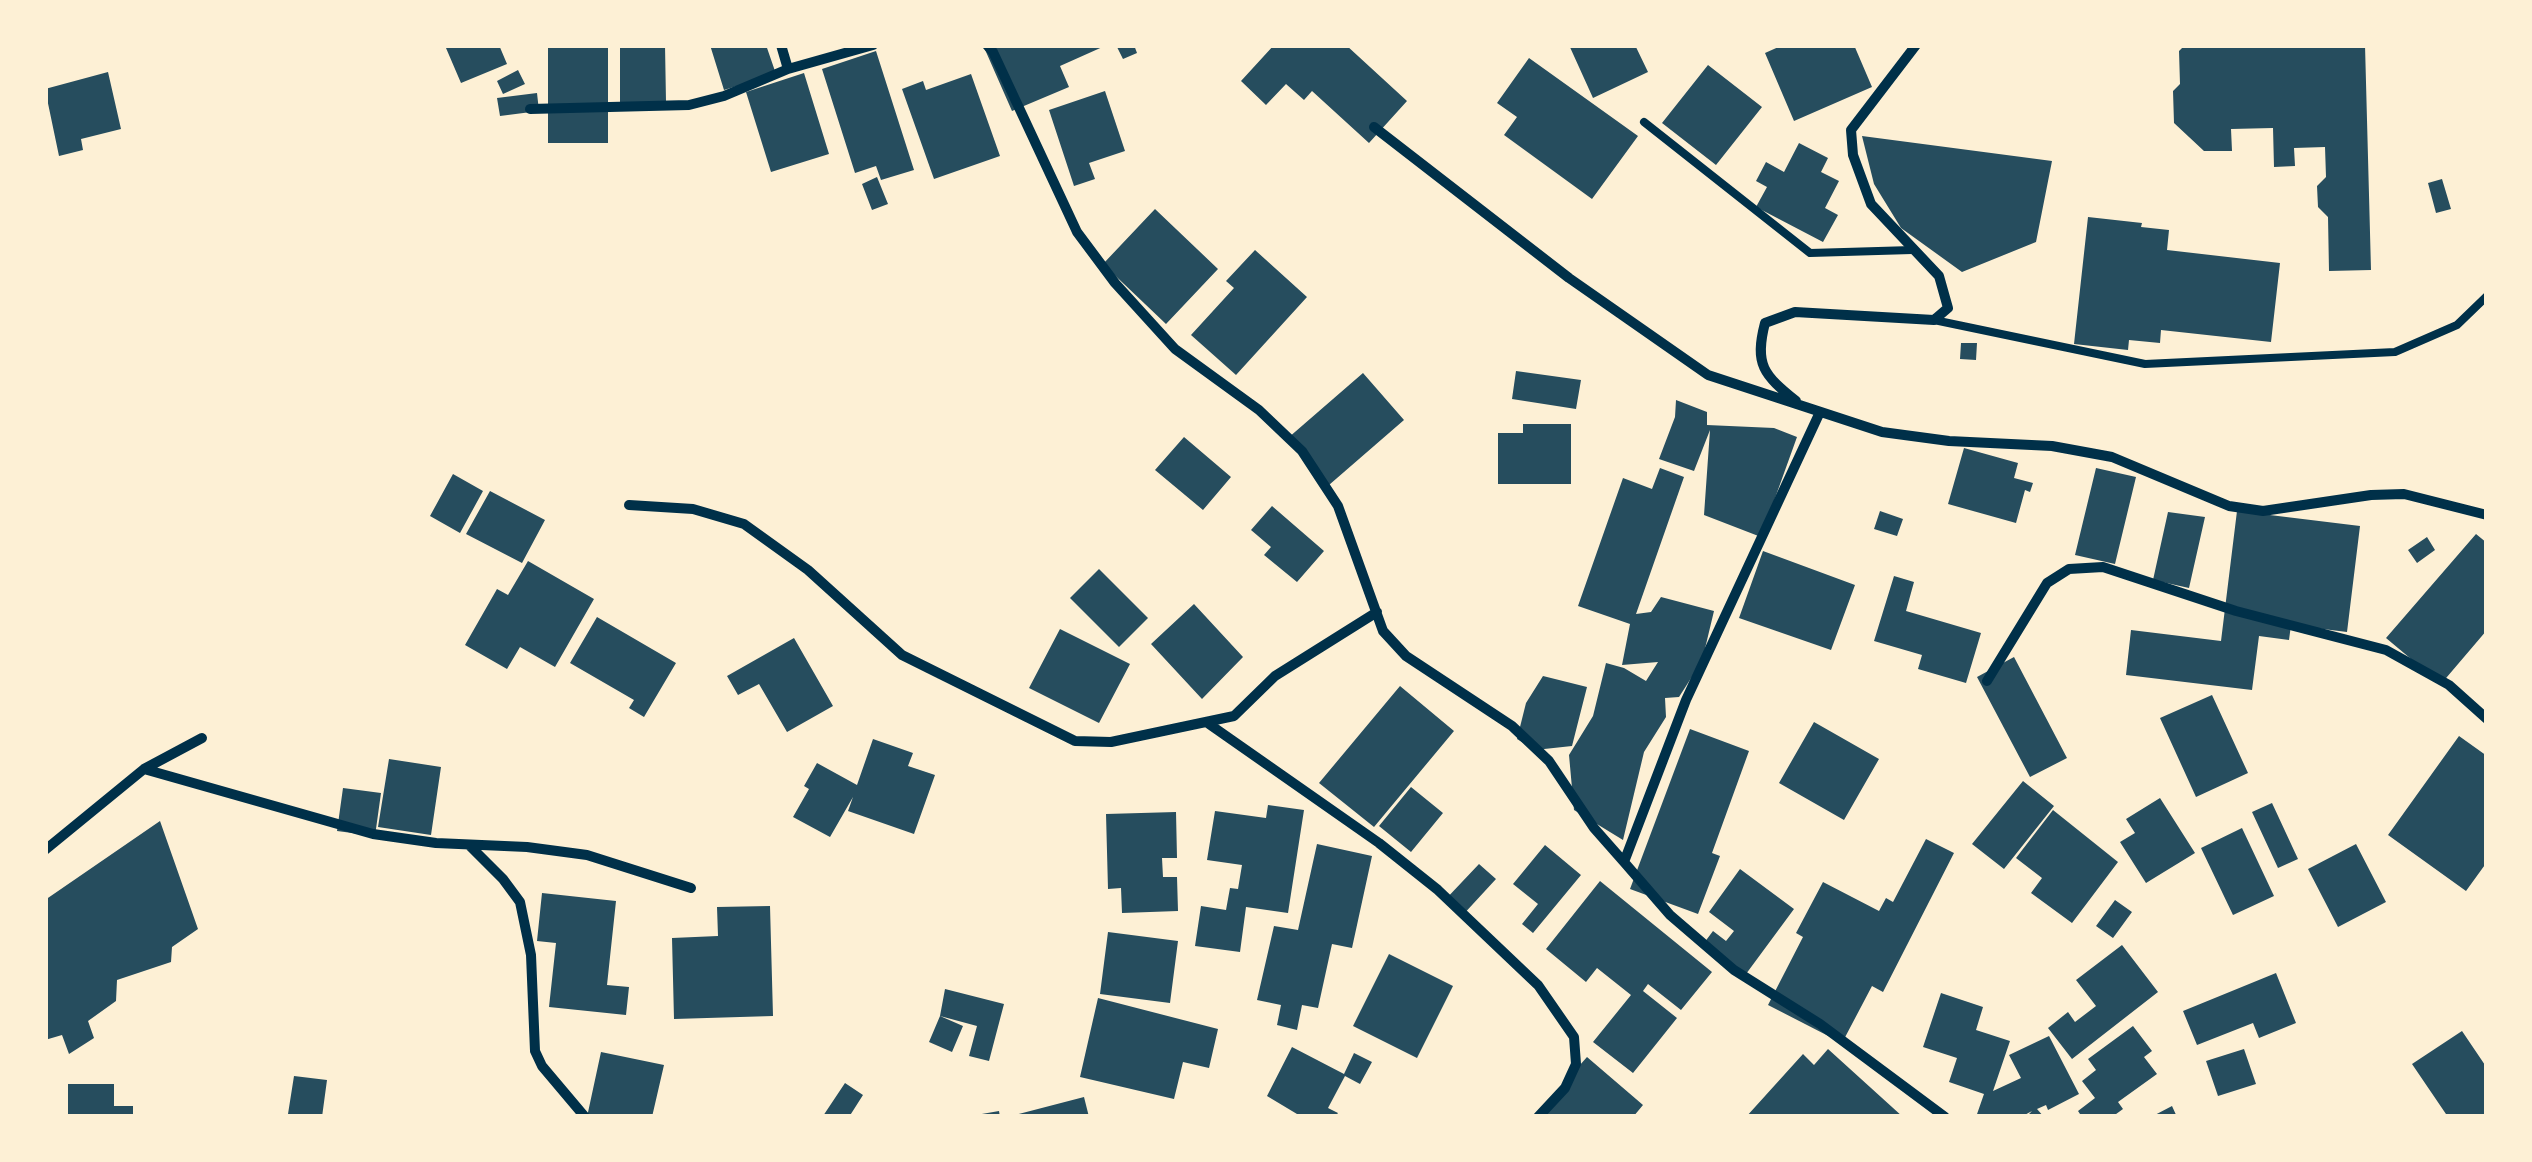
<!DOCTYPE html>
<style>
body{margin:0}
#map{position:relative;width:2532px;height:1162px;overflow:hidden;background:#fdf0d5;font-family:"Titillium Web",sans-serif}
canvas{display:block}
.frame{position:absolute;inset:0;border:48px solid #fdf0d5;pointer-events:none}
</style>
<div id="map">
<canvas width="2532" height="1162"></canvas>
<div class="frame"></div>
</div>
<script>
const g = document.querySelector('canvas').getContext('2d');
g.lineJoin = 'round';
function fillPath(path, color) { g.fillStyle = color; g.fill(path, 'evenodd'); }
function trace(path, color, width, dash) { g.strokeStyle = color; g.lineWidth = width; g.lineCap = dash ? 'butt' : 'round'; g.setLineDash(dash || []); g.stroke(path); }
fillPath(new Path2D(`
 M452 45H499L507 64 461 83 446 48Z
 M548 45H608V143H548Z
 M620 45H665L666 102 620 103Z
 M710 45H766L776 74 724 90Z
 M983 45 1044 47 1107 45 1060 66 1069 87 1012 111Z
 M1116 45H1134L1137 53 1123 59Z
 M1274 45H1346L1407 101 1369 143 1312 91 1304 100 1286 84 1266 105 1241 81Z
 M1569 45H1635L1648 72 1593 98Z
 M1783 45H1854L1872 87 1794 121 1765 53Z
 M2185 45H2365L2371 270 2329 271 2328 217 2318 207 2317 186 2326 177 2325 147 2294 148 2295 166 2274 167 2273 128 2231 129 2232 151H2204L2174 123 2173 91 2180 84 2179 51Z
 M876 51 914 170 881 180 876 166 855 173 822 69Z
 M1529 58 1638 136 1592 199 1504 135 1517 117 1497 103Z
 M1708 65 1762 107 1716 165 1662 123Z
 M518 70 525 84 503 94 497 81Z
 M108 72 121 129 81 139 83 150 59 156 45 89Z
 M804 73 829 154 771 172 746 92Z
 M971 74 1000 156 934 179 902 89 923 81 926 90Z
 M1105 91 1125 151 1089 163 1095 179 1074 186 1049 110Z
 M537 93 539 111 500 116 497 98Z
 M1862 136 2052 161 2036 242 1962 272 1901 228 1874 184Z
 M1799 143 1828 158 1821 172 1839 181 1825 208 1838 215 1823 242 1756 207 1767 187 1756 181 1766 162 1784 172Z
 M877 177 888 204 872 210 862 184Z
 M2442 179 2451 209 2436 213 2428 183Z
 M1155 209 1218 269 1166 324 1103 264Z
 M2088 217 2142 223 2141 227 2169 230 2167 250 2280 263 2271 342 2161 330 2160 343 2129 340 2128 350 2074 344Z
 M1255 250 1307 297 1236 375 1191 335 1234 288 1226 281Z
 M1961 343H1977L1976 360 1960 359Z
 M1516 371 1581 380 1576 409 1512 399Z
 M1363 373 1404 420 1329 485 1288 438Z
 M1676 400 1707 412V425L1774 428 1797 437 1761 537 1704 515 1710 430 1694 471 1659 459 1675 417Z
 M1523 424H1571V484H1498V433H1523Z
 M1184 437 1231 477 1203 510 1155 470Z
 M1964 448 2018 463 2014 478 2033 483 2030 492 2025 490 2016 523 1948 504Z
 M1660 468 1684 477 1636 614 1651 612 1661 597 1714 611 1702 661 1679 697 1665 698 1666 717 1644 752 1623 840 1574 810 1569 755 1593 716 1606 663 1624 668 1646 681 1658 662 1622 665 1630 624 1578 606 1623 478 1652 489Z
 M2096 468 2136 477 2115 564 2075 555Z
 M453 474 483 491 460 533 430 516Z
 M490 491 545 520 522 563 466 534Z
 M1272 506 1324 551 1297 582 1264 555 1271 547 1251 530Z
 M1880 511 1903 519 1897 536 1874 529Z
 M2237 511 2360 526 2347 632 2291 625 2289 640 2259 636 2252 690 2126 675 2131 630 2221 641Z
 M2168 512 2205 517 2189 588 2153 580Z
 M2476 534 2487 543V630L2441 684 2386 638Z
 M2427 537 2435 550 2417 563 2408 550Z
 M1763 551 1855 585 1831 650 1739 618Z
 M528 561 594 599 555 667 520 647 507 669 465 645 497 589 508 595Z
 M1099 569 1148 618 1119 647 1070 598Z
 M1894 576 1914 582 1906 611 1981 633 1966 683 1918 669 1922 655 1874 641Z
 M1194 604 1243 657 1202 699 1151 644Z
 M597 617 676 663 644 717 629 708 634 700 570 663Z
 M1060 629 1130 664 1099 723 1029 688Z
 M794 638 833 706 787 732 759 684 738 695 727 676Z
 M2014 657 2067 758 2030 777 1977 677Z
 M1543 676 1587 687 1572 746 1535 750 1517 739 1526 703Z
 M1400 686 1454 731 1374 827 1319 783Z
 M2212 695 2248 773 2196 797 2160 718Z
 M1814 722 1879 759 1844 820 1779 783Z
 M1690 729 1749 751 1712 853 1720 856 1698 914 1630 889Z
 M2459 736 2487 756V862L2466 891 2388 835Z
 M873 739 913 753 908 766 935 775 914 834 848 811 853 797 830 837 793 817 809 789 804 786 817 763 857 785Z
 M389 759 441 767 431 835 378 827Z
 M2023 781 2054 806 2004 869 1972 844Z
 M1411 787 1443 813 1411 852 1379 826Z
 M343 788 381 793 375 836 337 831Z
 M2160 798 2195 853 2146 883 2120 842 2135 833 2126 819Z
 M2272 803 2298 859 2278 868 2252 812Z
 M1268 805 1304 810 1288 913 1246 907 1240 952 1195 946 1201 906 1226 910 1230 888 1238 889 1242 865 1207 860 1215 811 1266 818Z
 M2053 810 2118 862 2072 923 2031 893 2042 878 2016 858Z
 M1176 812 1177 858H1162L1163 877H1177L1178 911 1122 913 1121 888 1108 889 1106 814Z
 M160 821 198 929 172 947 171 962 117 980 116 1001 88 1021 94 1038 69 1054 62 1035 45 1040V900Z
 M2242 828 2274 896 2233 915 2201 848Z
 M1926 839 1954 853 1883 992 1872 986 1842 1043 1768 1005 1803 937 1796 933 1823 882 1879 911 1886 898 1893 902Z
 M1317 844 1372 856 1352 948 1332 944 1318 1008 1302 1005 1297 1030 1277 1025 1281 1005 1257 1000 1274 926 1298 930Z
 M2356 844 2386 902 2338 927 2308 869Z
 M1545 845 1581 875 1533 933 1522 924 1538 904 1513 884Z
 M1479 864 1496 879 1461 917 1444 901Z
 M1740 869 1794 909 1746 974 1704 943 1713 931 1726 941 1734 931 1709 912Z
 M1600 881 1712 972 1681 1010 1648 984 1643 991 1677 1018 1633 1073 1593 1042 1631 995 1597 968 1586 982 1546 949Z
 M542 893 616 901 607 985 629 987 626 1015 549 1007 556 943 537 941Z
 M2115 900 2132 912 2113 938 2096 926Z
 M770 906 773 1016 674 1019 672 938 718 936 717 907Z
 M1108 932 1178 941 1170 1003 1100 994Z
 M2122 945 2158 992 2072 1059 2048 1028 2068 1012 2075 1022 2096 1006 2076 980Z
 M1389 954 1453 986 1417 1058 1353 1026Z
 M2276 973 2296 1023 2259 1038 2253 1023 2197 1045 2183 1011Z
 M945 989 1004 1004 989 1061 969 1056 977 1026 940 1016 963 1026 952 1052 929 1042 940 1016Z
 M1941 993 1983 1007 1976 1030 2010 1041 1993 1091 2021 1078 2009 1055 2049 1036 2079 1094 2048 1110 2046 1105 2037 1109 2044 1117H2026L2032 1111 2021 1117H1976L1984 1094 1949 1082 1957 1058 1923 1047Z
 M1098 998 1218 1029 1209 1068 1183 1062 1174 1099 1080 1077Z
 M2133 1026 2152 1051 2144 1057 2157 1074 2118 1102 2123 1109 2112 1117H2082L2078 1111 2095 1098 2082 1081 2096 1070 2088 1059Z
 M2462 1031 2487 1068V1117H2448L2412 1064Z
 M1292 1047 1344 1074 1354 1053 1372 1062 1360 1084 1345 1076 1328 1108 1338 1113 1335 1117H1302L1267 1096Z
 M1828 1049 1903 1117H1746L1803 1054 1814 1065Z
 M2244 1049 2256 1084 2218 1096 2206 1061Z
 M601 1052 664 1065 652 1117H587Z
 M1587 1057 1643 1105 1633 1117H1534Z
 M294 1076 327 1080 322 1117 288 1114Z
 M845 1083 863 1095 849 1117H826L823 1116Z
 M68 1084H114V1106H133V1117H68Z
 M1084 1097 1089 1117H1011V1116Z
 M2172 1106 2177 1117H2151Z
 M999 1111 1000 1117H976V1115Z`), '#264d5e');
trace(new Path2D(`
 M1644 122 1810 253 1912 250
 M1934 320 2145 364 2395 352 2457 325 2487 296`), '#003049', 8);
trace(new Path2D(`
 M781 45 788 69
 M987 45 993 52 1077 232 1115 283 1175 349 1259 410 1302 451 1338 506 1383 631 1406 656 1512 726 1549 761 1594 828 1624 862 1670 915 1734 970 1820 1024 1945 1117
 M530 109 689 105 724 96 788 69 873 45
 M1374 127 1569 278 1708 375 1882 432 1949 441 2052 446 2112 457 2229 506 2263 511 2371 495 2404 494 2487 515
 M1796 401C1764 375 1754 365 1765 323L1795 312 1934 320 1948 308 1939 276 1871 204 1853 155 1851 130 1916 45
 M629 505 693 509 744 524 808 570 902 655 1075 741 1111 742 1234 716 1275 676 1377 612
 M1987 681 2047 583 2069 569 2103 567 2236 611 2386 650 2449 685 2487 719
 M1209 724 1379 843 1438 890 1538 985 1574 1037 1576 1064 1565 1088 1538 1117
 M144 769 373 834 436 843 527 847 587 855 691 888
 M469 845 503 879 520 902 531 955 535 1051 542 1066 585 1117
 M45 850 144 769 202 738
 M1624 862 1686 700 1820 412`), '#003049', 10);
</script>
